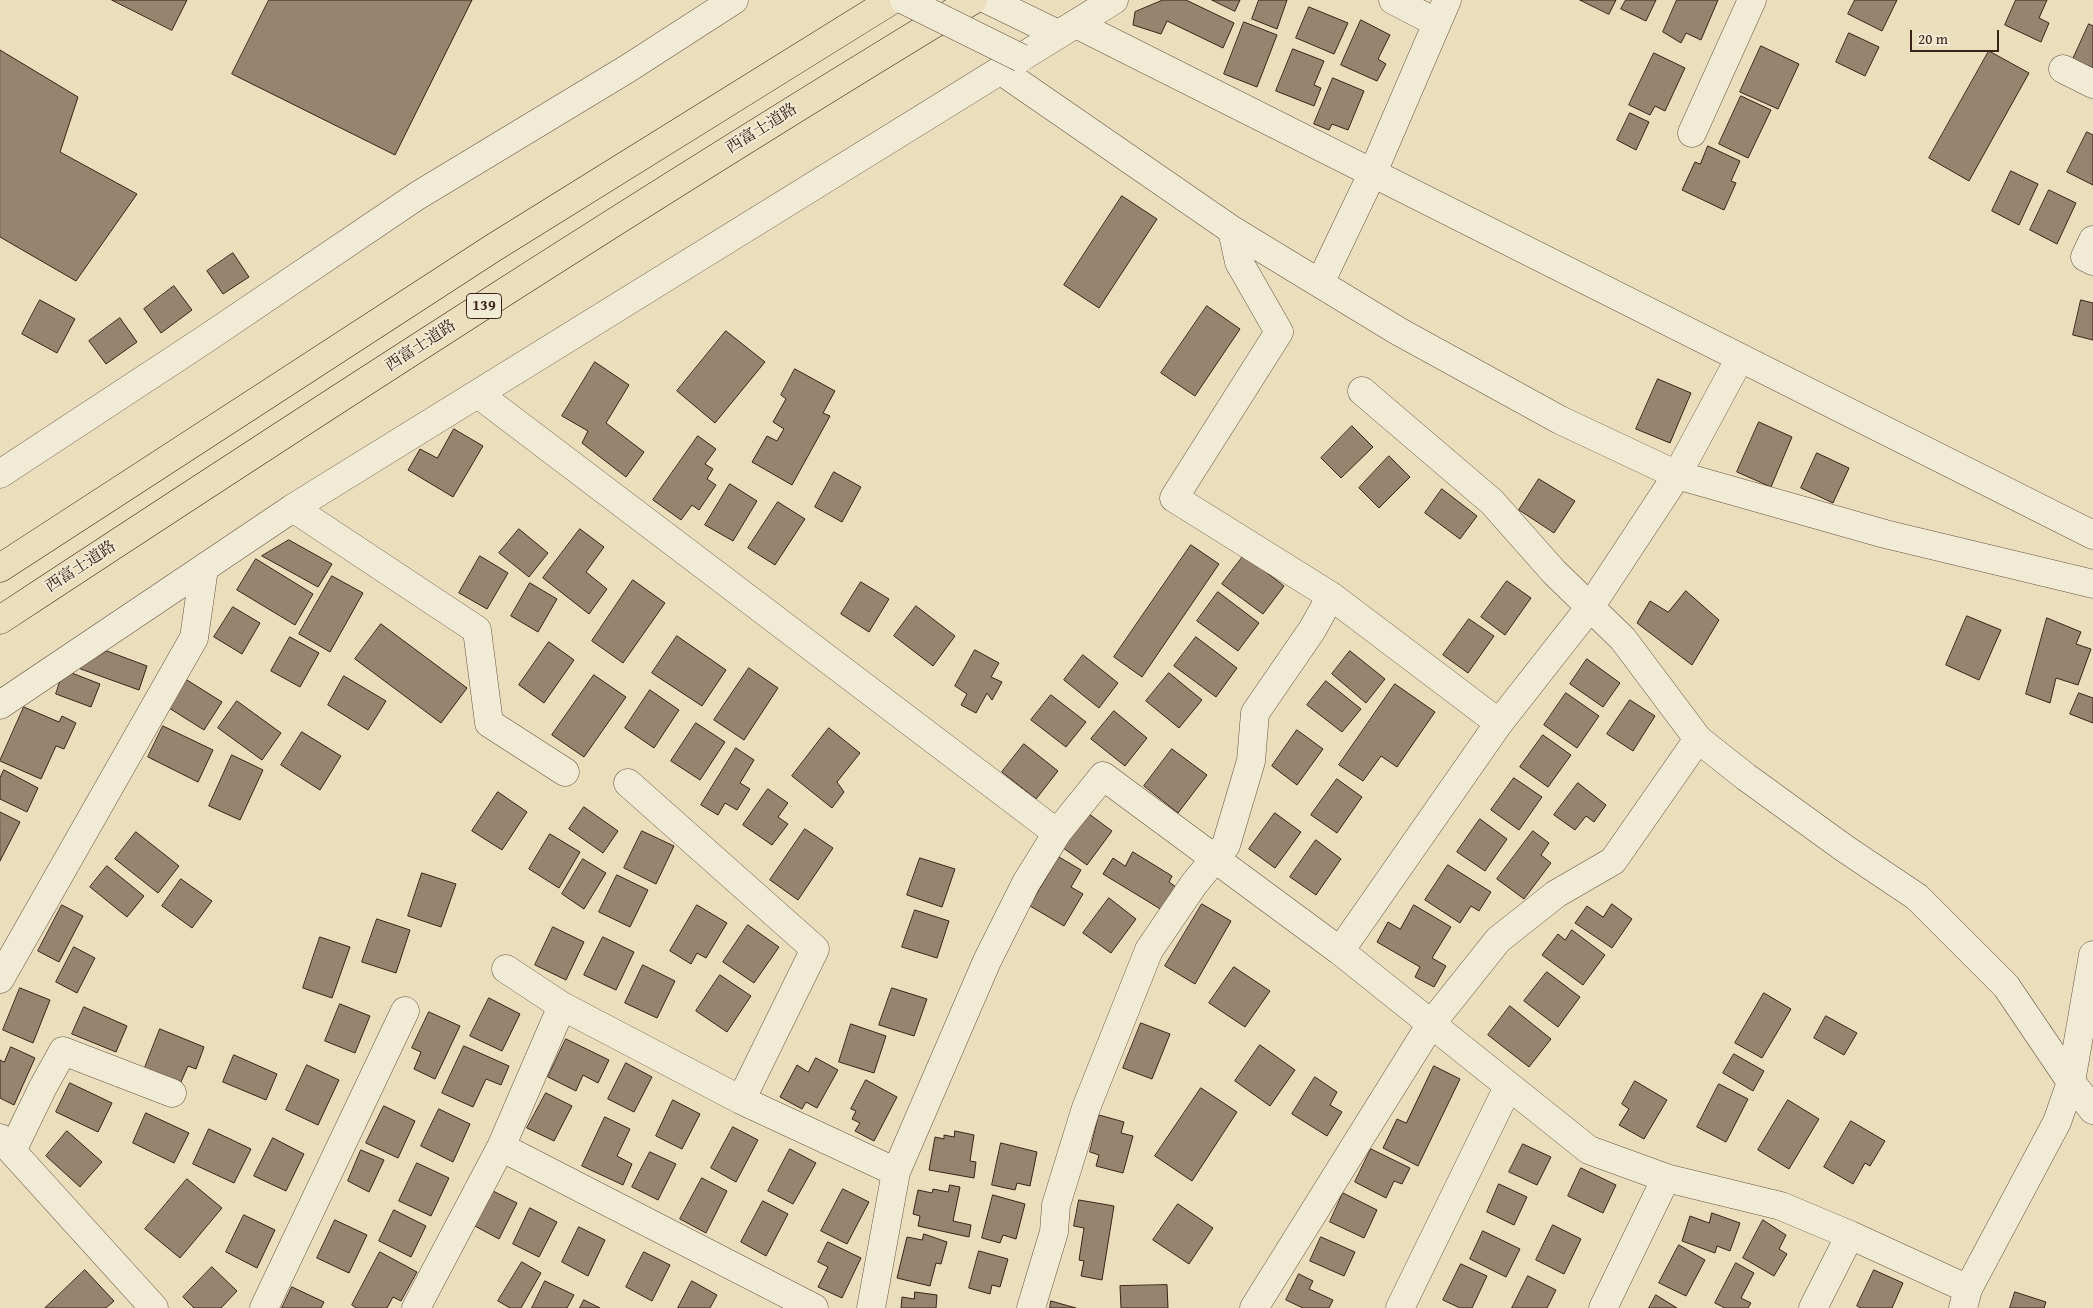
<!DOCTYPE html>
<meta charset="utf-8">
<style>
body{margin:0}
#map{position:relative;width:2093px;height:1308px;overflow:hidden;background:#eadebd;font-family:"Gentium Book Plus",serif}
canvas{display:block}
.scale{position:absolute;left:1910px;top:30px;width:89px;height:22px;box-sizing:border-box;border:2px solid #3b2219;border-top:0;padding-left:6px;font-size:15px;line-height:18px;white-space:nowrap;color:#3b2219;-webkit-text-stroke:4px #f1ead4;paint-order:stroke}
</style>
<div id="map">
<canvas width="2093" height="1308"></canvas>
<div class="scale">20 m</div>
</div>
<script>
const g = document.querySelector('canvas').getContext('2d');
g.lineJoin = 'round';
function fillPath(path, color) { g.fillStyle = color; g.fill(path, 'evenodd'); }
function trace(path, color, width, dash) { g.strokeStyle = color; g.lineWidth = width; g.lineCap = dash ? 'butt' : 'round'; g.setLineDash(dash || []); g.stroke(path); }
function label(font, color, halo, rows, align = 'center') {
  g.font = font + ' "Gentium Book Plus","Noto Serif JP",serif'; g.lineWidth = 4; g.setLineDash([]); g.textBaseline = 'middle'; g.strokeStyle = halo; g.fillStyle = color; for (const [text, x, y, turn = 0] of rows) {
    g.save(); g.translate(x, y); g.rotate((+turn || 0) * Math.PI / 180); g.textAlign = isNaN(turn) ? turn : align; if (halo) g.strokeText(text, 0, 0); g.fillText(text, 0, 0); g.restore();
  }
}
const building = new Path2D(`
 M112 0H187L172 30Z
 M269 0H472L395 155 232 74Z
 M1163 0H1186L1234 23 1223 48 1167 21 1161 34 1133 25 1135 12Z
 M1212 0H1240L1235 11Z
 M1259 0H1287L1277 29 1252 19Z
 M1580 0H1616L1609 14Z
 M1626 0H1656L1646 21 1621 9Z
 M1677 0H1718L1701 40 1686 33 1681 43 1663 32Z
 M1855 0H1897L1882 31 1848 14Z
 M2016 0H2047L2039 18 2049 23 2041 42 2005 25Z
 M1309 7 1348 23 1334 54 1296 38Z
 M1361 20 1390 35 1378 59 1386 64 1377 81 1341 65Z
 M1244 22 1277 35 1257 87 1224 74Z
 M2089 24 2093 26V68L2073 59Z
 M1849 33 1879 47 1865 76 1836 62Z
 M1761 46 1799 64 1778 109 1740 92Z
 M1293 49 1324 61 1314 85 1321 88 1314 106 1276 91Z
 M0 50 78 97 60 152 137 194 76 281 0 237Z
 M1989 51 2029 73 1969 181 1929 158Z
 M1654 53 1685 68 1665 111 1655 106 1650 115 1629 105Z
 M1333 78 1364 91 1348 130 1332 124 1329 130 1314 124Z
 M1741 96 1771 110 1748 158 1719 144Z
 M1630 113 1649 122 1636 150 1617 140Z
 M2087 132 2093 135V185L2067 172Z
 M1708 146 1740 161 1731 181 1736 183 1724 210 1682 190 1695 162 1700 164Z
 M2011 171 2038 184 2019 225 1992 211Z
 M2049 190 2076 203 2057 244 2030 230Z
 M1122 196 1157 219 1099 308 1064 285Z
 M233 253 249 277 223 294 207 271Z
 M174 286 192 310 161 333 144 309Z
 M40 300 75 319 57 353 22 334Z
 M2081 300 2093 303V340L2073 335Z
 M1207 306 1240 329 1195 396 1161 373Z
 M120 318 137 342 106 364 89 341Z
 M726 331 765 362 715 423 677 391Z
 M595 362 629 385 606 423 644 452 626 477 582 443 588 431 562 416Z
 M795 369 835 391 823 413 830 416 792 485 752 462 767 436 777 441 784 429 773 422 786 399 781 395Z
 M1658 379 1691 393 1670 443 1636 429Z
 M1759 422 1792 437 1771 487 1737 472Z
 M1352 426 1373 447 1341 478 1321 458Z
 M454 429 483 446 453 497 408 470 420 449 437 458Z
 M698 436 716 449 705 464 713 469 707 479 716 485 699 510 692 505 681 520 653 500Z
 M1817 453 1849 468 1833 503 1801 488Z
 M1389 456 1410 477 1379 508 1359 488Z
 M834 472 861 487 842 522 815 507Z
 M1539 479 1575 501 1554 533 1519 510Z
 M730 484 757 501 733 541 705 525Z
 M1442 489 1477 516 1460 539 1425 513Z
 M778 502 805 519 775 565 748 548Z
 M519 529 548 553 529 577 499 553Z
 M580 529 604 547 586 572 607 589 589 614 543 578Z
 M289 540 332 564 318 587 262 556Z
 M1191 545 1219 564 1142 677 1114 657Z
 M1244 555 1284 586 1263 614 1222 584Z
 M480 556 508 573 487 609 459 593Z
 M256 559 313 594 295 625 237 590Z
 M332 576 363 593 330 652 299 634Z
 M633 580 665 603 623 663 592 641Z
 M1507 581 1531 598 1505 635 1481 617Z
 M861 582 889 599 869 632 841 614Z
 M530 583 557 599 538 632 511 616Z
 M1686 591 1719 620 1692 665 1637 623 1650 601 1668 612Z
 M1218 592 1259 623 1238 651 1197 621Z
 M916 606 955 636 933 666 894 636Z
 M233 607 260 623 242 654 214 637Z
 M1967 616 2001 630 1979 680 1946 665Z
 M2047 618 2081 632 2076 644 2091 649 2078 685 2056 678 2050 703 2026 694Z
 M1469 619 1494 636 1468 673 1443 655Z
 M381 624 467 688 441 723 355 659Z
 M677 636 726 670 702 706 652 673Z
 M290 637 319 653 300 687 271 671Z
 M1196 637 1237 668 1216 697 1174 666Z
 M549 642 574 660 544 703 519 685Z
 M975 650 999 663 991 677 1002 682 992 700 987 693 976 713 961 705 967 694 955 686Z
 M107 651 147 666 139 690 78 668Z
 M1350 651 1385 679 1366 703 1332 674Z
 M1083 655 1118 683 1099 708 1064 680Z
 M1587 659 1620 683 1603 707 1570 684Z
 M749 668 778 688 744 740 714 720Z
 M64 670 100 684 91 707 56 694Z
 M1169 673 1202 700 1179 728 1146 701Z
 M594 675 626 697 584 757 552 735Z
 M344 676 386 701 368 730 328 705Z
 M187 680 222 702 204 730 169 708Z
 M1326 681 1361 709 1342 732 1307 705Z
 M1395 684 1435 712 1397 767 1381 756 1363 781 1339 765Z
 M650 690 679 710 654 748 625 728Z
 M1566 693 1599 716 1577 748 1544 725Z
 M2079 693 2093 698V723L2070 714Z
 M1051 695 1086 722 1066 747 1031 720Z
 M1630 700 1655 716 1633 751 1607 734Z
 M237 701 281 733 262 760 218 728Z
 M24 707 59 722 62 716 76 723 64 749 56 746 41 779 0 761Z
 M1114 711 1147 738 1125 766 1091 739Z
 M696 723 725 742 700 780 671 761Z
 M163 726 213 750 198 782 148 757Z
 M829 728 860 753 837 782 844 792 832 808 792 776Z
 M1297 730 1323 749 1297 785 1272 766Z
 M302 732 341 756 320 790 281 765Z
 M1543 735 1571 755 1548 787 1520 767Z
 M1024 744 1058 771 1036 799 1002 772Z
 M736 748 754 760 740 783 750 789 737 810 725 803 718 815 701 805Z
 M1172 749 1207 775 1178 813 1144 786Z
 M232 755 263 770 240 820 209 806Z
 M4 770 38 788 27 812 0 799V778Z
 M1514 778 1542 797 1519 830 1491 810Z
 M1337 779 1362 797 1337 833 1311 815Z
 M1578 783 1606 805 1594 822 1586 816 1575 830 1554 815Z
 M768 789 788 803 778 817 788 824 772 845 743 825Z
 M498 792 527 812 502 850 472 831Z
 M584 807 618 831 603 853 569 829Z
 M1085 811 1112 831 1087 865 1059 845Z
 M0 812 20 822 0 861Z
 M1275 813 1301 832 1275 868 1249 849Z
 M1480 819 1507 839 1485 871 1457 852Z
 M805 829 833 848 798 900 770 880Z
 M642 831 674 846 656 884 624 868Z
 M1533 831 1549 843 1541 855 1551 863 1524 899 1497 879Z
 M136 832 179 866 158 893 115 859Z
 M550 834 580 852 559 888 529 869Z
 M1316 840 1341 859 1316 895 1290 877Z
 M1133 852 1172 876 1169 882 1176 887 1162 910 1103 874 1113 858 1125 866Z
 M1059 857 1081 870 1071 887 1083 894 1064 926 1030 906Z
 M920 858 955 869 942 907 907 895Z
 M583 859 606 873 584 909 562 894Z
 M1448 865 1491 892 1479 911 1471 906 1460 923 1425 900Z
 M107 866 144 896 127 917 90 887Z
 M422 873 456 884 441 927 408 916Z
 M617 875 648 890 630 927 599 912Z
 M181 879 212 901 192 928 162 906Z
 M1109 898 1136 919 1111 953 1083 933Z
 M1202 904 1231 921 1195 984 1165 966Z
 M1612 904 1632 919 1612 948 1575 923 1587 906 1603 917Z
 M62 905 83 916 59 962 38 951Z
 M697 905 727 923 706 958 697 953 691 964 670 951Z
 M1414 905 1451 927 1432 958 1446 966 1434 987 1415 977 1420 967 1377 942 1388 922 1400 929Z
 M915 910 949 921 937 958 902 947Z
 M377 919 410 930 396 973 362 962Z
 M748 925 779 947 754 983 723 962Z
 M553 927 584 942 566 980 535 965Z
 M1572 930 1605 955 1583 985 1542 955 1558 934 1565 940Z
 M320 937 350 947 332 998 303 988Z
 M603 937 634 952 616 990 584 975Z
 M74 947 95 958 77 993 56 982Z
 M643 965 675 981 657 1018 625 1003Z
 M1234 967 1270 991 1245 1027 1209 1003Z
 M1547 972 1580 997 1558 1027 1524 1001Z
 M720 975 751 996 727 1032 696 1011Z
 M20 988 50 1000 33 1043 3 1030Z
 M892 988 927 999 914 1036 879 1025Z
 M1764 993 1791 1009 1762 1058 1735 1043Z
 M489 998 520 1014 502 1051 470 1036Z
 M340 1004 370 1016 355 1053 325 1041Z
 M1510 1006 1551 1039 1529 1067 1488 1035Z
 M84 1007 127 1026 116 1052 72 1034Z
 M429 1012 460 1026 435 1079 414 1069 421 1052 412 1048Z
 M1826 1016 1857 1033 1844 1055 1814 1038Z
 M1141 1023 1170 1034 1152 1079 1123 1068Z
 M851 1024 886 1036 874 1073 839 1062Z
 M160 1029 204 1047 196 1069 188 1066 180 1084 144 1070Z
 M566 1039 609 1060 598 1083 583 1075 576 1091 548 1077Z
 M1260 1045 1295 1070 1270 1106 1235 1081Z
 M464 1046 509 1066 501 1085 486 1079 473 1107 442 1093Z
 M11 1047 35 1058 14 1105 0 1098V1060L4 1062Z
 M1734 1054 1764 1071 1753 1091 1723 1073Z
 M234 1055 277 1074 266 1100 223 1082Z
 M816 1058 838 1070 817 1108 806 1102 802 1109 780 1097 797 1065 808 1072Z
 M626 1063 652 1077 634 1112 608 1099Z
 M307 1065 339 1080 318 1125 286 1110Z
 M1434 1066 1460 1079 1418 1166 1383 1148 1397 1119 1406 1123Z
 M1315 1077 1337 1092 1330 1105 1342 1112 1327 1136 1292 1114Z
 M866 1080 897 1097 874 1141 855 1131 860 1123 852 1119 856 1111 851 1109Z
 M1635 1081 1667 1100 1644 1139 1619 1125 1629 1109 1622 1104Z
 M70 1083 112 1103 98 1132 56 1112Z
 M1719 1084 1748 1099 1726 1142 1697 1127Z
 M1201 1088 1237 1112 1192 1181 1155 1156Z
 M546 1093 572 1106 554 1141 527 1128Z
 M673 1100 700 1114 682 1149 656 1136Z
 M1788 1100 1819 1119 1789 1169 1758 1150Z
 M384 1106 415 1121 398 1158 366 1143Z
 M439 1109 470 1124 453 1162 421 1146Z
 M146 1113 189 1133 174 1163 133 1143Z
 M1099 1115 1124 1122 1121 1133 1133 1136 1123 1173 1096 1166 1099 1155 1090 1152Z
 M605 1117 630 1129 617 1156 632 1164 623 1185 582 1166Z
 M1851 1121 1885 1141 1870 1166 1865 1163 1853 1184 1824 1167Z
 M733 1127 758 1140 736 1182 711 1168Z
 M209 1129 251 1149 234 1183 193 1164Z
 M67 1131 102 1162 80 1187 46 1156Z
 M955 1131 974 1135 970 1161 976 1162 974 1178 929 1170 935 1137 944 1139V1135L954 1137Z
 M273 1138 304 1154 286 1191 254 1176Z
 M1001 1143 1037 1152 1030 1186 1017 1183 1015 1190 992 1185Z
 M1523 1144 1551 1157 1537 1185 1509 1172Z
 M790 1149 816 1163 793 1204 768 1191Z
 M1371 1149 1410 1168 1402 1184 1394 1181 1386 1198 1355 1182Z
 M361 1150 384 1160 369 1192 348 1181Z
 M650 1152 676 1164 658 1200 632 1187Z
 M417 1163 449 1178 431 1216 399 1201Z
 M1581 1168 1616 1185 1603 1213 1568 1196Z
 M702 1178 727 1191 706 1233 680 1219Z
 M187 1179 222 1208 180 1258 145 1229Z
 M1499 1184 1527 1197 1514 1225 1487 1212Z
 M950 1185 960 1187 953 1221 971 1225 969 1237 918 1226 920 1216 913 1214 918 1190 932 1193 933 1189 948 1192Z
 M843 1189 869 1202 847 1244 821 1231Z
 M491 1190 517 1203 499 1239 473 1225Z
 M1343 1193 1377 1210 1364 1238 1330 1222Z
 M993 1195 1025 1204 1016 1239 1003 1235 1000 1243 982 1238Z
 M1079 1200 1114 1206 1102 1280 1081 1276 1084 1261 1079 1260 1084 1228 1074 1226Z
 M763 1201 788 1214 766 1256 741 1242Z
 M1178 1204 1213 1228 1189 1264 1153 1240Z
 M530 1208 557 1222 539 1257 513 1244Z
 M394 1210 426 1226 411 1257 379 1241Z
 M1712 1213 1740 1223 1730 1251 1717 1246 1715 1253 1682 1241 1690 1216 1709 1223Z
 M244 1215 275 1230 257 1268 226 1252Z
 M335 1220 367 1235 349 1273 317 1258Z
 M1763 1220 1786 1235 1779 1249 1787 1254 1774 1276 1743 1258Z
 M1553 1225 1581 1239 1564 1274 1536 1260Z
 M579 1227 605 1240 588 1276 562 1262Z
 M1483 1231 1520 1249 1506 1277 1470 1259Z
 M924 1234 947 1242 941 1264 936 1263 930 1286 897 1278 907 1237 922 1240Z
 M1321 1237 1355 1252 1344 1276 1310 1261Z
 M828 1242 861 1258 842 1298 818 1287 828 1267 818 1262Z
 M1679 1245 1705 1260 1686 1296 1659 1283Z
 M979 1251 1008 1259 1000 1287 992 1285 990 1294 969 1288Z
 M380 1252 417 1272 401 1301 393 1297 387 1308H356L352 1305Z
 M644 1252 670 1265 652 1301 626 1287Z
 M522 1262 541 1273 521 1308H510L498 1301Z
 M1736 1263 1754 1273 1741 1298 1751 1303 1748 1308H1725L1715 1303Z
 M1461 1264 1487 1276 1472 1308H1460L1443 1300Z
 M212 1267 237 1291 221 1308H194L183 1297Z
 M85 1270 114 1301 106 1308H45Z
 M1874 1270 1903 1283 1892 1308H1861L1857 1306Z
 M1299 1274 1313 1281 1309 1289 1333 1300 1329 1308H1303L1286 1300Z
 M1528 1276 1556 1290 1547 1308H1512Z
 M545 1281 574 1295 567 1308H532Z
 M692 1281 717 1295 710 1308H678Z
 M1167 1285 1168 1308H1121L1120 1286Z
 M292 1287 324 1302 321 1308H282Z
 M915 1292 937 1295 936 1308H901L902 1297 914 1299Z
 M2015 1292 2046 1302 2044 1308H2010Z
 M1656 1295 1677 1308H1649Z
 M584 1300 600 1308H580Z
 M1051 1301 1076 1308H1050Z`);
fillPath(building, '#96846e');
trace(building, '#3b2219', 1);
const minor = new Path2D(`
 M988 0 1058 34
 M1393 0 1437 23
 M1076 24 2093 535
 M2063 69 2093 84
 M1000 70 1232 230 1398 331 1560 420 1677 475 1885 534 2093 584
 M1692 133 1752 0
 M1232 230 1239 262 1279 332 1174 498 1331 596
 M2093 240 2085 257 2093 261
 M1320 283 1373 172 1447 0
 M1362 391 1492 502 1554 572 1623 639 1698 739 1746 777 1844 848 1917 897 2006 986 2071 1082 2093 1110
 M478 394 1057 833
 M293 508 477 630 489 723 565 772
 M0 705 293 508 1114 0
 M628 783 815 949 741 1100
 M1340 951 1499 723 1590 607 1677 475 1740 358
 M506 969 562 1006 741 1100 896 1172
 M0 979 194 638 204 568
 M501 1147 814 1308
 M12 1151 43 1087 63 1051 172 1093
 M264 1308 405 1011
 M416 1308 501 1147 562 1006
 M871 1308 896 1172 987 961 1026 883 1057 833 1103 776 1340 951 1589 1150 1666 1178 1781 1206 1850 1235 1968 1289
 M1031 1308 1054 1232 1056 1205 1086 1108 1149 950 1194 884 1226 845 1251 761 1255 713 1312 630 1331 596 1499 723
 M1254 1308 1431 1024 1498 940 1556 894 1613 861 1698 739
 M1400 1308 1508 1087
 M1603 1308 1666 1178
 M1813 1308 1850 1235
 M1963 1308 1968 1289 2057 1122 2071 1082 2093 955`);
const tertiary = new Path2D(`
 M0 474 204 340 417 196 627 69 734 0
 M0 1138 154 1308`);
const motorway = new Path2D(`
 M0 568 493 248 892 0
 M0 620C321 409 644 199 973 0`);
trace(minor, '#675142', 29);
trace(tertiary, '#675142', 29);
trace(motorway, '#3b2219', 29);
trace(minor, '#f1ead4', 28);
trace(tertiary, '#f1ead4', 28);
trace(motorway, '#eadebd', 28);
const minorBridge = new Path2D(`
 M904 0 1021 58`);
trace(minorBridge, '#675142', 29, []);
trace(minorBridge, '#f1ead4', 28);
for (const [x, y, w] of [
 [484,306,35]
]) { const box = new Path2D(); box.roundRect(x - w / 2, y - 12.5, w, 25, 4); g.fillStyle = '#f1ead4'; g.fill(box); trace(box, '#3b2219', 1); }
label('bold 15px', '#3b2219', null, [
 ["139",484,306]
]);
label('16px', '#3b2219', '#f1ead4', [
 ["西富士道路",762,129,-32],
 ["西富士道路",421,346,-33],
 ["西富士道路",81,567,-33]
]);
</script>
